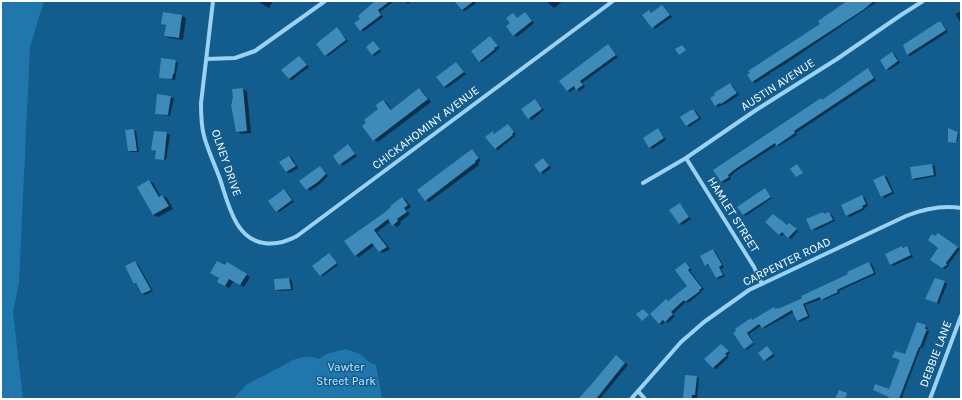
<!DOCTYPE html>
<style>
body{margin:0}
#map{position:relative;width:962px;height:400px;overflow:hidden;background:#125d8e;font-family:Karla,sans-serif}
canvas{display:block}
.frame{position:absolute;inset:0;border:2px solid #fff;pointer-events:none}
</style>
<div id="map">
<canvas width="962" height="400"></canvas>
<div class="frame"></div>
</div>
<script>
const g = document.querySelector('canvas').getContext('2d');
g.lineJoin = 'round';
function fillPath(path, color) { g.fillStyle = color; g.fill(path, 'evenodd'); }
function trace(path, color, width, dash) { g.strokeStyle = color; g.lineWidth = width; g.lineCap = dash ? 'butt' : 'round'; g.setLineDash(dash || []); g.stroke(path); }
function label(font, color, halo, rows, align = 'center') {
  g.font = font + ' Karla,sans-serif'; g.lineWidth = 3; g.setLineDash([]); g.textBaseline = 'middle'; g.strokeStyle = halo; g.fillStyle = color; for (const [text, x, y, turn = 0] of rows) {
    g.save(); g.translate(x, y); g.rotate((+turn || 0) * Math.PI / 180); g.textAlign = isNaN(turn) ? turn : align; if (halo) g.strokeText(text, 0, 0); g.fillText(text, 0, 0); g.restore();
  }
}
fillPath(new Path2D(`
 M1 1H44L30 47 19 283 13 312 23 399H1Z
 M346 349 360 354 370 363 376 365 382 399H233L246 385 293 360C302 357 310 355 319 359L326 354Z`), '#2077ab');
fillPath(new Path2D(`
 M257 1H273L269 8Z
 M376 1H394L380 12 383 17 364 31 361 30V19L367 10 366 9Z
 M404 1H412L408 4Z
 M458 1H474L476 3 465 11 462 10Z
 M546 1H563L554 8Z
 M848 1H878L787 63 770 73V74L755 83 753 81Z
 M662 6 672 17 655 29 644 15 649 11 652 13Z
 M961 11V23L955 14Z
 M164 13 182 16 186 18 183 40 169 38 165 36 166 26 163 24Z
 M525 13 534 23 517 37 514 35 518 19Z
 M940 22 942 23 948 32 910 56 908 54 904 45Z
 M337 29 348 41 328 56 325 55Z
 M490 37 500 48 496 50 497 51 482 62 479 61Z
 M373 42 381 51 375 56 372 54Z
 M608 45 618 57 582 83 585 87 580 91 576 88 570 92 568 91Z
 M892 53 895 55 900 63 889 70 886 69Z
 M299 57 309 67 292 80 289 79Z
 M175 61 178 63 175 80 160 77Z
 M456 63 466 74 447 88 444 87Z
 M868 69 870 71 876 80 796 133 797 135 779 146 777 145 736 171 730 177 731 179 724 183 722 182 714 171 822 100H823Z
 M730 84 733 86 739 95 724 105 723 104 719 107 716 105Z
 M243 89 247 91 251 133 241 134 237 131 234 90Z
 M420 89 423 92 431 102 378 142 374 140 367 123 380 109 383 101 387 103 392 110Z
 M158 95 174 98 170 116 156 113Z
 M535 100 544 110 532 120 529 118Z
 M693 110 696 111 701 119 689 127 687 125 681 117Z
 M508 125 516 134 514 135 515 136 498 150 495 148 493 132 495 134Z
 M658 129 660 131 666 140 652 149 650 147Z
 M134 130 136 131 139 152H131L129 151Z
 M949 130 959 134 957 142H949Z
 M154 132 167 133 170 135 166 160 156 158 157 152 152 150Z
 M348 146 357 156 343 166 334 156Z
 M472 150 475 152 481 160 478 163 479 165 429 202 426 200Z
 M289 157 292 158 298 168 290 173 287 172 281 162Z
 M543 159 551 168 543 174 535 165Z
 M932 165 935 166 936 176 915 180 913 178Z
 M320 167 328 176 320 184 310 191 301 181Z
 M884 176 887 177 894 193 885 198 882 196Z
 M149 181 153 183 161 197 162 196 167 198 173 209 158 217 154 215 138 187Z
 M765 189 767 191 772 198 746 216 743 214Z
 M284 190 287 192 294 202 279 212 276 211Z
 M862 197 865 198 868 206 864 208 865 209 850 217 847 215Z
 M402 198 406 200 411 207 406 210 410 214 400 222 401 224 397 227 390 222 377 232 390 249 383 253 380 251 375 245 359 257 355 255 384 214Z
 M680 204 682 206 691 219 682 225 680 223Z
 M823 213 826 215 829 213 832 215 835 221 816 230 811 228Z
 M792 225 798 231 791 239 784 234 782 236 779 235 788 226Z
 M940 235 960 249 948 265 949 266 945 269 931 260 940 248 935 237Z
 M902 247 909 249 913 257 893 266 891 264Z
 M713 250 715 251 724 267 721 269 725 276 719 279 717 278 709 266 706 265Z
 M329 254 338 265 323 276 320 275Z
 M135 262 138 264 153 291 145 295 142 294 138 285 134 284Z
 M227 263 250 277 244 287 234 281 229 288 218 281Z
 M686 263 692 270 690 271 704 289 701 291 702 292 688 303 686 302 673 314 675 316 668 323 666 321 662 325 660 323 668 301 689 286Z
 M869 263 872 264 876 274 843 289 839 291 840 293 824 300 822 299 805 305 810 317 800 322 798 320 794 312 765 328 761 326 749 334 753 341 744 348 734 334 751 319 753 320 778 310Z
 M289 279 292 280 293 290 279 291 276 290Z
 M945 282 947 284 939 304 929 300Z
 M918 323 928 328 927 331 929 332 923 348 921 347 902 397 904 398V399H889L890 390 905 356Z
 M755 343V344L747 350 746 349Z
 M722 345 730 353 727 356 729 357 716 369 713 368Z
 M767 348 775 356 767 361 764 360Z
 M619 358 628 365 600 399H579Z
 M697 377 699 378 697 399H685Z`), '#0007');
fillPath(new Path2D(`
 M375 1H390L378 10 381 15 360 31 354 23 360 19 358 16Z
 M454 1H474L462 10Z
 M847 1H874L863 10 752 82 747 75 750 73 748 71 820 24 818 21Z
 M662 5 670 15 652 28 642 15 649 10 651 13Z
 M163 12 182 15 179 38 164 36 166 25 161 24Z
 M525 12 532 21 513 36 506 26 510 23 506 18 513 13 517 18Z
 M938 22H941L946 30 907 55 903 45Z
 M337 27 346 40 325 56 316 44Z
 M490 36 498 46 494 48 495 49 479 62 471 51Z
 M373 41 380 49 372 55 366 47Z
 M608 44 616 55 580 81 583 85 576 90 574 86 567 91 559 81Z
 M682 45 686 50 679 55 675 49Z
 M892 52 898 61 886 70 880 60Z
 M299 56 307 65 289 79 281 70Z
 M161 58 176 60 174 74H173L172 79 159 78Z
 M456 62 464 72 444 87 436 77Z
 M868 68 874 78 794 131 795 133 776 146 775 143 734 170 728 175 729 177 721 182 713 170 821 98 822 100Z
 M730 83 737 93 721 104 720 103 715 106 710 98 715 95 714 93Z
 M243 88 247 131 236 132 231 104H232V99H233L232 89Z
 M419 88 428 99 373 141 362 126 366 123 364 120 378 109 376 105 383 100 391 110Z
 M157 94 171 96 168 115 155 114Z
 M535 99 542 109 528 119 521 109Z
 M691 110H694L699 118 686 126 680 117Z
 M508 124 514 132 512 134 513 135 495 149 485 137 493 131 494 134Z
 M658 128 664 138 649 148 643 138Z
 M948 128 958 132 956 143 948 142Z
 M134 129 137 151H128L125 130Z
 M154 131 167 132 164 160 155 159 156 151 151 150Z
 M348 144 355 154 339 165 333 156Z
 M472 149 479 158 475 161 476 162 425 201 417 190Z
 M289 156 296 166 286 172 279 162Z
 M543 158 549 166 540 173 534 165Z
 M797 164 803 173 796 177 790 169Z
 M932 164 934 175 912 179 910 167Z
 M320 166 326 174 318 182 306 190 299 181Z
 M884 175 892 192 881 197 873 180Z
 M149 180 159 197 162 195 169 206 153 215 137 187Z
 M765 188 771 197 743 215 737 207Z
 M284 189 292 200 276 212 268 201Z
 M862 195 866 204 862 206 863 208 846 216 841 205Z
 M402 197 408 205 404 208 407 212 397 219 398 221 392 226 388 219 374 230 387 247 379 252 372 243 355 256 344 241 384 213 391 207 390 206Z
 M680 203 689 217 679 224 669 210Z
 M823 212 824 214 829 212 833 220 811 230 806 219Z
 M773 214 787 225 789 223 797 229 788 238 782 232 779 235 765 222Z
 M938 233 958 247 946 263 947 265 942 268 930 260 938 248 928 240 932 234 935 236Z
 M902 246 903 248 907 246 911 255 890 265 885 254Z
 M713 249 722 265 719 267 723 275 716 278 708 264 705 266 700 256Z
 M329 253 337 263 320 276 312 266Z
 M135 261 151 290 142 294 136 283 134 284 125 266Z
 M217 261 225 265 227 262 247 274 240 285 229 279 225 286 217 282 219 278 210 273Z
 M685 262 690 268 688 270 702 288 699 290 700 291 685 302 684 300 671 312 673 314 665 322 663 320 659 324 650 314 666 299 668 301 687 286 675 270Z
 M869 262 874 273 841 288 837 290 838 292 821 300 820 297 803 304 808 316 797 321 792 310 762 328 759 324 747 333 753 342 744 349 733 333 736 331 735 329 751 318 752 320 774 307 775 309 777 308 778 309 802 298 801 296 848 274 847 272Z
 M289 278 291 289 275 290 274 279Z
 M935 278 945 281 937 303 925 299Z
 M643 309 649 315 642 321 636 314Z
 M917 322 926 325 925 329H927L920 347H919L899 399H888L889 397 873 390 875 384 889 389 900 360 892 357 895 351 905 354Z
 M721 344 729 351 725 354 727 355 713 368 704 359Z
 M767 346 773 354 764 361 758 353Z
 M616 355 625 363 596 399H578L590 386Z
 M685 375 697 376 695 395H692V399H683Z
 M839 390 847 393 845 399H835Z`), '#3e8ab8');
trace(new Path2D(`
 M213 1 201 103C201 114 201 125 204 136 208 151 215 165 220 179 228 203 235 239 264 243 276 245 286 242 297 236L613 1
 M206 59 235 58 255 51 325 1
 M686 158 754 267 762 284
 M643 183 686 158 756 110 837 59 901 15 923 1
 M638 391 645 399
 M631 399 681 342 704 322 749 290 906 216C924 209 941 205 961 208
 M930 399 961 316`), '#9bd1f2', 4);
label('12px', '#fff', '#125d8e', [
 ["AUSTIN AVENUE",778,85,-33],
 ["CHICKAHOMINY AVENUE",426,128,-37],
 ["OLNEY DRIVE",226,163,71],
 ["HAMLET STREET",733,215,58],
 ["CARPENTER ROAD",787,262,-26],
 ["DEBBIE LANE",936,354,-69]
]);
label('12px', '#c2e7fd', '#125d8e', [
 ["Vawter",346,368],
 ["Street Park",346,382]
]);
</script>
